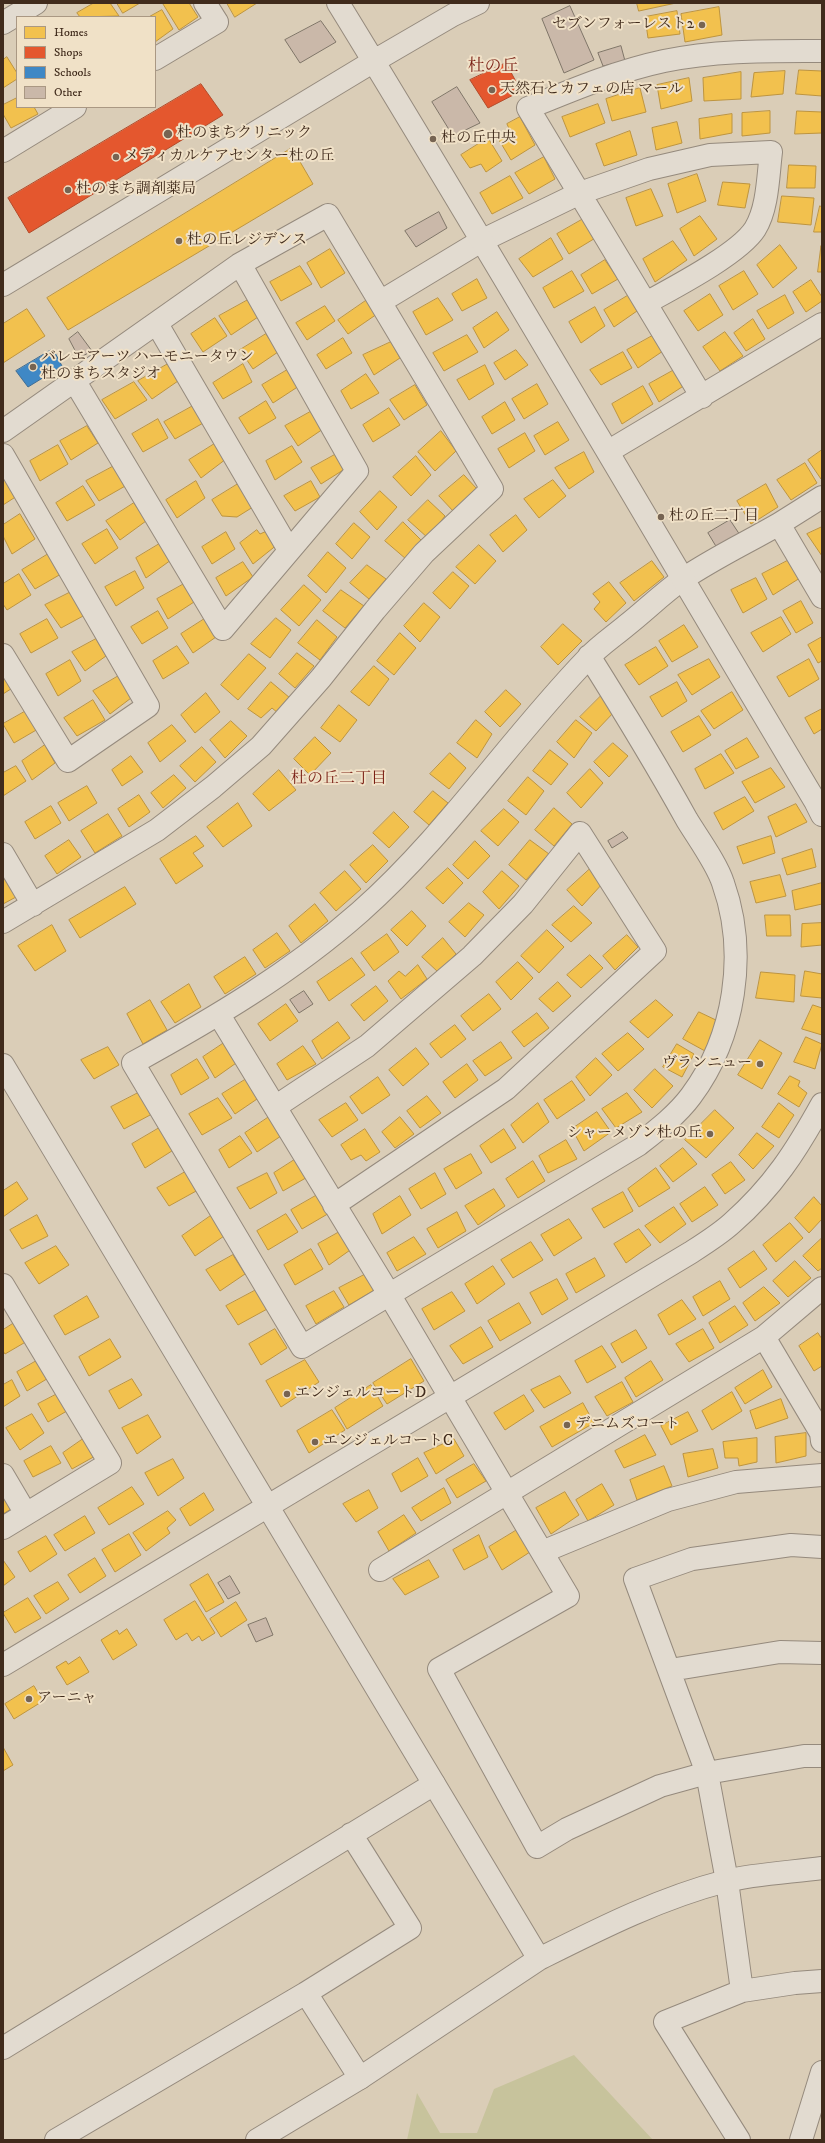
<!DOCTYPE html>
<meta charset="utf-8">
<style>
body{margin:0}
#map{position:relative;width:825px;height:2143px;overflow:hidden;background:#dacdb7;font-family:"IM FELL DW Pica",serif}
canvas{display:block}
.frame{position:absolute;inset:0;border:4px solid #402b1c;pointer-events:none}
.legend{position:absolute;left:16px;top:16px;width:140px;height:92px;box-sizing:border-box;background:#f0e1c7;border:1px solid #aa9883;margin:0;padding:5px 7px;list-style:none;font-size:12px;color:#402b1c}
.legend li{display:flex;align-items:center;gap:8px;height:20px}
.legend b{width:20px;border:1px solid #aa9883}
</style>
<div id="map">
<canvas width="825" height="2143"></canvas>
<div class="frame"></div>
<ul class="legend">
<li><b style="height:11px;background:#f2c14e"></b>Homes</li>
<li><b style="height:11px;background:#e4572e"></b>Shops</li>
<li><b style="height:11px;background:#3f88c5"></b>Schools</li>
<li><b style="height:11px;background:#cab8a9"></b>Other</li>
</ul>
</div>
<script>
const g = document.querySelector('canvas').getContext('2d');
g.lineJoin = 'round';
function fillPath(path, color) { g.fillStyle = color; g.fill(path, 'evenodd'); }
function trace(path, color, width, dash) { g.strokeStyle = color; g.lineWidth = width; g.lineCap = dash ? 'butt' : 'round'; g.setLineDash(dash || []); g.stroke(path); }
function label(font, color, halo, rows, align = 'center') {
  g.font = font + ' "IM FELL DW Pica","Noto Serif JP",serif'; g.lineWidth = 4; g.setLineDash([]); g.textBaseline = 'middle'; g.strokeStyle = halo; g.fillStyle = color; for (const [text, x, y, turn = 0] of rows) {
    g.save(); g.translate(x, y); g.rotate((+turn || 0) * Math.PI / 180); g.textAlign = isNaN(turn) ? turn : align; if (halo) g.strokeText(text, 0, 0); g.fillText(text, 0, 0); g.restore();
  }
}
fillPath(new Path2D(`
 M574 2055 653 2140H407L417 2093 440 2133H477L494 2089Z`), '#c7c39c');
const homes = new Path2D(`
 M94 3H110L119 16 80 17 77 13Z
 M117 3H140L123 13Z
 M166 3H189L198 17 179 30 163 4Z
 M227 3H257L235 17Z
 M637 3H676L639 11Z
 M719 7 722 35 685 42 681 14Z
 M162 10 173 29 155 42V17H149Z
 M677 11 680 34 648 38 645 17Z
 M7 57 17 73V79L3 88V60Z
 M799 70 822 71V96L796 94Z
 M785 71 783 94 751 97 754 73Z
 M741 72V99L704 101 703 78Z
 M689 78 692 101 661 109 657 85Z
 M640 88 646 112 612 121 606 99Z
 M17 98V107H34L38 114 11 128 3 114V105Z
 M598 104 605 123 570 137 562 117Z
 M770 111V133L742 136V113Z
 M797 111 822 112V133L795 134Z
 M732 114V133L700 139 699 119Z
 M520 117 535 145 511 160 499 140 511 133 507 124Z
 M677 122 682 143 656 150 652 128Z
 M630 131 637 155 604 166 596 144Z
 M488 138 502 161 486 172 481 164 470 168 461 155Z
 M292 148 313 184 68 330 47 298Z
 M544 157 555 179 529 194 515 173Z
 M789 165 816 166 815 188H787Z
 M697 174 706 201 677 213 668 184Z
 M510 176 523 198 492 214 480 193Z
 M723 182 750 184 745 208 718 205Z
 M651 189 663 216 636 226 626 198Z
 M782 196 814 198 811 225 778 222Z
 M820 206 822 207V232H814Z
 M700 216 717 239 694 256 680 229Z
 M585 218 597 237 569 254 557 234Z
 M551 238 563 259 533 277 519 259Z
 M673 241 687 260 655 282 643 259Z
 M780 245 797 268 773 288 757 265Z
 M821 246 822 272H818Z
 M330 249 345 273 321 288 307 263Z
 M605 260 618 279 592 294 581 275Z
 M300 266 312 284 281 301 270 282Z
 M572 271 584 291 554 308 543 288Z
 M744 271 758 294 733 310 719 286Z
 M477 279 487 298 462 311 452 294Z
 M811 280 822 297V301L806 312 793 292Z
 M710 294 723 315 698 331 684 311Z
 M629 295 637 311 614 327 604 310Z
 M785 295 794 313 768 329 757 311Z
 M438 298 453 320 426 335 413 312Z
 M248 300 258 317 231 335 219 316Z
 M367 300 377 314 348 334 338 320Z
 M325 306 335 321 307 340 296 323Z
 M595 307 605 326 581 343 569 322Z
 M27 309 45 336 3 363V324Z
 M497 312 509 330 484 348 473 328Z
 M215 318 227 336 203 352 191 334Z
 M753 319 765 339 746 351 734 333Z
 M725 332 743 356 720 371 703 347Z
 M266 334 278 352 253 369 240 350Z
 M467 335 478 352 444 371 433 353Z
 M654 335 663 351 638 368 627 350Z
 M343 338 352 353 326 369 317 355Z
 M391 342 400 358 374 375 363 355Z
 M516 350 528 365 505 380 494 363Z
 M623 352 632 368 601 385 590 370Z
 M168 364 178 381 152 399 138 381Z
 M243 364 252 382 223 399 213 383Z
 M485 365 494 384 469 400 457 380Z
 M289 369 299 386 273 403 262 385Z
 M676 369 685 385 659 402 649 384Z
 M366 374 379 393 351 409 341 391Z
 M134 382 147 400 115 419 102 400Z
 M537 384 548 404 524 419 512 399Z
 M415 385 427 405 404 420 390 400Z
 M643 386 653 404 622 424 612 404Z
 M266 401 276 418 249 434 239 418Z
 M505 402 515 420 492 434 482 417Z
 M193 406 205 422 175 439 164 422Z
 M389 408 400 425 373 442 363 425Z
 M312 411 323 429 298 446 285 426Z
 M158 419 168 438 143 452 132 434Z
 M558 422 569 440 545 455 534 436Z
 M87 426 98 443 71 460 60 441Z
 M441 431 456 451 435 471 418 452Z
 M525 433 535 451 509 468 498 449Z
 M216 443 226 459 201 478 189 460Z
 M58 445 68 464 40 481 30 461Z
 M292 446 302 462 275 480 266 461Z
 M822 450V478L821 479 808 460Z
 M340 452 348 467 321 484 311 468Z
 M584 452 594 472 569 489 555 468Z
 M416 456 431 475 411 496 393 477Z
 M805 463 817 483 791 500 777 480Z
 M116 465 127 485 99 501 86 481Z
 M464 475 477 489 454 512 439 496Z
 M3 476 17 496 3 505Z
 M553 480 566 496 539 518 524 499Z
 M196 481 205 498 177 518 166 500Z
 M311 481 320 497 295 511 284 496Z
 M238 484 253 507 237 517 222 516 212 500Z
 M766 484 778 507 751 524 737 501Z
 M83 486 95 505 67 521 56 503Z
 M380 491 397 507 377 530 360 512Z
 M428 500 445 516 428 538 408 520Z
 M134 503 146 521 120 540 106 521Z
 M20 514 35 539 12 554 3 536V525Z
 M516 515 527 530 503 552 490 535Z
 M403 522 422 541 406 559 385 541Z
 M354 523 370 537 352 559 336 544Z
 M822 527V556L807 534Z
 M107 529 118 548 95 564 82 544Z
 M257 530 260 534 269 530 278 544 253 564 240 543Z
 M226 532 235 549 212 564 202 547Z
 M161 543 171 560 146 578 136 558Z
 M479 545 496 561 475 584 456 567Z
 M328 552 346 568 326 593 308 576Z
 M50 553 61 574 35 589 22 570Z
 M791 559 800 578 773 595 762 574Z
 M652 561 664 577 634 601 620 583Z
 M243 562 253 577 226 596 216 578Z
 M367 565 386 579 369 599 350 583Z
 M135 571 144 588 116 606 105 587Z
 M453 572 469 586 450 609 433 593Z
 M19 574 31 595 7 610 3 604V584Z
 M756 578 767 599 743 613 731 590Z
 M609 582 626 603 606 622 594 609 600 602 593 594Z
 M184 584 194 602 168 619 157 599Z
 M304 585 321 600 299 626 281 610Z
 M341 590 364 606 345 628 323 611Z
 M71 592 85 615 61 628 45 605Z
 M801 601 813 623 796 633 783 611Z
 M424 603 440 617 420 642 404 626Z
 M158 611 168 628 142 644 131 627Z
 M781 617 791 634 763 652 751 633Z
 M206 618 216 637 193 653 181 634Z
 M276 618 291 630 270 658 251 644Z
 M47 619 58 638 31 653 20 634Z
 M317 620 337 637 320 660 298 643Z
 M563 624 582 641 558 665 541 647Z
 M684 625 698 647 672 662 659 641Z
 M400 633 416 648 394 675 377 661Z
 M822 637V661L818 663 808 645Z
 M96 639 106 656 85 671 72 652Z
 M177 646 189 663 163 679 153 661Z
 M656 647 668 666 639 685 625 665Z
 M297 653 314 666 295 688 279 674Z
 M249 654 266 668 238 700 221 685Z
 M709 659 720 677 692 695 678 675Z
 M809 659 819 679 789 697 777 677Z
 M70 660 81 681 58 696 46 674Z
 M374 666 389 679 369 706 351 692Z
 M3 671 14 687 3 694Z
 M122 674 135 695 110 714 93 691Z
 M271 682 290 698 278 713 272 708 261 718 248 709Z
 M677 682 687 701 662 717 650 697Z
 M506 690 521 704 500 727 485 712Z
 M732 692 743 710 714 729 701 711Z
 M206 693 220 712 195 733 181 715Z
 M603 694 615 711 596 731 580 717Z
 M93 700 105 720 77 736 64 718Z
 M339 705 357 720 340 742 321 728Z
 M822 709V729L814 734 805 718Z
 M26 711 38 729 14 743 3 724Z
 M699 716 711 735 683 752 671 732Z
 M476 720 492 734 477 758 457 743Z
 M576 720 592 733 574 758 557 742Z
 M231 721 247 736 225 758 210 740Z
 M172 725 186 741 160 762 148 743Z
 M315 737 331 753 310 775 294 759Z
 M747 738 759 757 736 769 725 751Z
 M613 743 628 756 609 777 594 762Z
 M45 745 55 763 32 780 22 761Z
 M202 747 216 762 195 782 180 766Z
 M550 750 568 764 551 785 533 771Z
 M450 753 466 768 449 789 430 774Z
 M721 754 734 773 705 789 695 769Z
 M131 756 143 772 122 786 112 770Z
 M16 766 26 781 3 796V773Z
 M771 768 785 787 755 803 742 782Z
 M590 769 603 783 581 808 567 793Z
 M279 770 296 790 269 811 253 794Z
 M174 775 186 788 163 808 151 793Z
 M528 777 544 791 526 815 508 801Z
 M87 786 97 803 69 821 58 803Z
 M433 791 448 803 429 825 414 812Z
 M139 795 150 812 129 827 118 809Z
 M745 797 754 811 723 830 714 813Z
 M238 803 252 826 223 847 207 827Z
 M796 804 807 822 776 837 768 817Z
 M51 806 61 823 35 839 25 822Z
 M554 808 572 824 554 846 535 830Z
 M504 809 519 822 498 846 481 831Z
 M394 812 409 827 389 848 373 833Z
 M108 814 122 836 95 853 81 831Z
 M196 836 204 846 193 853 203 866 176 884 160 859Z
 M771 836 775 853 743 864 737 847Z
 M69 840 81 857 57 874 45 856Z
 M530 840 549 854 526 880 509 865Z
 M475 841 490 856 468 879 453 865Z
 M373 845 388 861 366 883 350 865Z
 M812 849 816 867 787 875 782 859Z
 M448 868 463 883 443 904 426 888Z
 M590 869 603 883 582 906 567 890Z
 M345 871 361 889 336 911 320 893Z
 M502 871 519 886 499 909 483 892Z
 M780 875 786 896 756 903 750 882Z
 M6 879 16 897 3 904V881Z
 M822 883V904L795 910 792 891Z
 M125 887 136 904 80 938 69 920Z
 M469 903 484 915 465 937 449 922Z
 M315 904 328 921 301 943 289 926Z
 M574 906 592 923 571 942 552 925Z
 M412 911 426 926 407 946 391 930Z
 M765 915H790L791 936H767Z
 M822 923V945L801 947 802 924Z
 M52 925 66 951 35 971 18 946Z
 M547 930 564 947 539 973 521 956Z
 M277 933 290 951 265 968 253 950Z
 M387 934 399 952 374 971 361 953Z
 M627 935 638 947 615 970 603 956Z
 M443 938 456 954 438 972 422 957Z
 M590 955 603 968 581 988 567 975Z
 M245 957 256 974 225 994 214 977Z
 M352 958 365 975 329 1001 317 982Z
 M518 962 533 978 511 1000 496 982Z
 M418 965 427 979 401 999 388 981 399 971 405 976Z
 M805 971 822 974V998L801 996Z
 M761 972 795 975 794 1002 756 998Z
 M558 982 571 996 553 1012 539 999Z
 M189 984 201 1007 175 1023 161 1002Z
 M376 986 388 1001 364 1021 351 1005Z
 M489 994 501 1009 473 1031 461 1016Z
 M150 1000 167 1030 143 1044 127 1014Z
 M656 1000 673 1015 648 1038 630 1022Z
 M286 1004 298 1021 270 1041 258 1024Z
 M813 1005 822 1008V1035L802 1029Z
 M699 1012 718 1021 705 1051 683 1039Z
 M537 1013 549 1028 524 1047 512 1032Z
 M338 1022 350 1038 322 1059 312 1041Z
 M455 1025 466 1039 441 1058 430 1044Z
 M628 1033 644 1049 618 1071 602 1054Z
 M806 1037 822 1044 815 1069 794 1062Z
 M760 1040 782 1053 762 1089 738 1075Z
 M227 1041 239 1061 215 1078 203 1057Z
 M501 1042 512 1058 485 1076 473 1061Z
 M677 1044 694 1054 682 1077 663 1067Z
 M303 1046 316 1064 287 1080 277 1064Z
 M108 1047 119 1065 94 1079 81 1060Z
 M416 1048 429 1064 403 1086 389 1070Z
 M596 1058 612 1075 590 1096 576 1077Z
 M197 1059 209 1078 181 1095 171 1075Z
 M467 1064 478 1080 455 1098 443 1082Z
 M655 1069 673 1086 652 1108 634 1090Z
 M790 1076 800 1081 798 1086 807 1093 799 1107 778 1094Z
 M378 1077 390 1095 362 1114 350 1097Z
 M248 1078 260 1097 235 1114 222 1094Z
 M572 1081 585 1100 557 1119 544 1100Z
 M140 1092 152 1114 124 1129 111 1107Z
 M627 1093 642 1112 616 1128 602 1109Z
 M427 1096 441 1113 420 1128 407 1111Z
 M218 1098 232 1118 202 1135 189 1114Z
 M346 1103 358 1120 332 1137 319 1120Z
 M538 1103 549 1122 523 1143 511 1125Z
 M779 1103 794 1115 779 1138 762 1127Z
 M715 1110 734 1128 706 1158 685 1140Z
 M597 1112 611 1132 584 1151 572 1129Z
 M269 1117 281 1136 257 1152 245 1133Z
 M400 1117 414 1134 395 1148 382 1132Z
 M161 1127 175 1149 145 1168 132 1144Z
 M365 1129 380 1152 366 1161 361 1155 351 1160 341 1145Z
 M504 1129 516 1148 491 1163 480 1146Z
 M757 1133 774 1146 753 1169 739 1155Z
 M240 1136 252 1153 229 1168 219 1150Z
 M566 1140 577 1159 548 1173 539 1156Z
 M683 1148 697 1164 673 1182 660 1166Z
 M471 1154 482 1173 456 1189 444 1169Z
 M299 1157 311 1175 283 1191 274 1173Z
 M533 1161 545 1181 518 1198 506 1179Z
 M731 1162 745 1180 725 1194 712 1175Z
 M656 1168 670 1188 639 1207 628 1189Z
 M187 1171 198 1190 169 1206 157 1188Z
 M267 1173 277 1193 250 1209 237 1188Z
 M435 1173 446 1194 421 1209 409 1189Z
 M17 1182 28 1199 3 1217V1191Z
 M705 1187 718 1205 692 1222 680 1204Z
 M494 1189 505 1206 478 1225 465 1206Z
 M623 1192 633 1211 604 1228 592 1209Z
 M319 1194 331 1212 302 1229 291 1210Z
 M400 1196 411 1215 382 1234 373 1214Z
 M814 1197 822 1206V1219L809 1233 795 1218Z
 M674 1207 686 1224 660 1243 645 1226Z
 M457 1212 466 1231 438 1248 427 1229Z
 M286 1214 298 1232 268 1250 257 1231Z
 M37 1215 48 1236 22 1249 10 1230Z
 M212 1215 227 1234 195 1256 182 1236Z
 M569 1219 582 1238 554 1256 541 1235Z
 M790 1223 803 1238 776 1262 763 1245Z
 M639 1229 651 1245 626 1263 614 1244Z
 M343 1230 353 1248 329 1265 318 1244Z
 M414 1237 426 1254 397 1271 387 1253Z
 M822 1238V1268L818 1271 803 1256Z
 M531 1242 543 1260 513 1278 501 1260Z
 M56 1246 69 1265 39 1284 25 1263Z
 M311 1249 323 1269 295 1285 284 1265Z
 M754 1251 767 1269 740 1288 728 1269Z
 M233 1255 245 1274 220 1291 206 1270Z
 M595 1258 605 1276 576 1293 566 1274Z
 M795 1261 811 1278 788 1297 773 1281Z
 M493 1266 505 1284 477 1304 465 1284Z
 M366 1274 376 1289 349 1305 339 1288Z
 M557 1279 568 1299 542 1315 530 1293Z
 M720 1281 730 1299 703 1316 693 1297Z
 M764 1287 780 1303 755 1321 743 1303Z
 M258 1289 269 1308 238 1325 226 1306Z
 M334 1291 344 1307 316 1324 306 1306Z
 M452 1292 465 1311 434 1330 422 1309Z
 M87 1296 99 1317 65 1335 54 1316Z
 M682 1300 696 1319 669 1335 658 1315Z
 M519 1303 531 1323 500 1341 488 1321Z
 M735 1306 748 1325 720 1343 709 1323Z
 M19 1320 29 1340 5 1354 3 1351V1330Z
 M481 1327 493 1347 463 1364 450 1346Z
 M275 1329 287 1348 261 1365 249 1344Z
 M703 1329 714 1348 689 1362 676 1344Z
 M636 1330 647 1348 622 1363 611 1344Z
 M818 1333 822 1339V1366L814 1371 799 1346Z
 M110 1339 121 1357 89 1376 79 1357Z
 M602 1346 616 1367 587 1383 575 1361Z
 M40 1359 50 1377 27 1391 17 1372Z
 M411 1359 424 1381 387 1404 373 1383Z
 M305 1360 319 1382 281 1407 266 1381Z
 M651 1361 663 1380 636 1397 625 1378Z
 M763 1370 772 1387 745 1404 735 1388Z
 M560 1376 571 1393 544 1408 531 1390Z
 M132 1379 142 1395 119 1409 109 1391Z
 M12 1380 20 1396 3 1407V1385Z
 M622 1382 633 1402 607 1416 595 1397Z
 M371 1385 383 1406 347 1429 335 1408Z
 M61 1392 72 1408 48 1422 38 1404Z
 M732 1392 742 1411 712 1430 702 1411Z
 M524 1395 534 1411 505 1430 494 1413Z
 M781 1399 788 1418 756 1429 750 1411Z
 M583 1403 594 1423 552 1447 540 1427Z
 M332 1410 345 1430 309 1453 297 1431Z
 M688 1412 698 1431 671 1445 661 1426Z
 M32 1414 44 1433 20 1450 6 1428Z
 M148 1415 161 1437 137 1454 122 1428Z
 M806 1433V1456L776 1463 775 1437Z
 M645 1435 656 1455 624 1468 615 1451Z
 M86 1437 97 1455 72 1469 63 1453Z
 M757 1438V1462L739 1466 738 1458H725L723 1442Z
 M454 1439 464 1456 436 1474 424 1453Z
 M51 1446 61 1463 33 1477 24 1461Z
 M713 1449 718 1468 688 1477 683 1454Z
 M418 1458 428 1476 401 1492 392 1474Z
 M173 1459 184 1478 158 1496 145 1473Z
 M474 1464 486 1481 457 1498 446 1480Z
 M664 1466 672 1486 637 1500 630 1480Z
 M602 1484 614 1505 588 1521 576 1500Z
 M132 1487 144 1504 109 1525 98 1508Z
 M444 1488 451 1503 421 1521 412 1508Z
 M369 1490 378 1508 356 1522 343 1504Z
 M565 1492 579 1515 551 1534 536 1508Z
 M204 1493 214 1510 190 1526 180 1509Z
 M3 1494 11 1509 3 1514Z
 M168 1511 176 1520 167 1528 170 1533 146 1551 133 1533Z
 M404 1515 416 1533 389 1551 378 1532Z
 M85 1516 95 1533 65 1551 54 1535Z
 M517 1530 530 1552 502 1570 489 1547Z
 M129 1534 141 1555 115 1572 102 1550Z
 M479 1535 488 1557 464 1570 453 1550Z
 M46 1536 57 1554 30 1572 18 1552Z
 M95 1558 106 1576 80 1593 68 1575Z
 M3 1560 15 1577 3 1586Z
 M429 1560 439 1577 405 1595 393 1579Z
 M208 1574 224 1602 206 1612 190 1585Z
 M58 1582 69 1599 46 1614 34 1596Z
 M28 1598 41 1618 15 1633 3 1613Z
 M195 1601 215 1633 202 1641 199 1636 192 1641 187 1633 176 1640 164 1620Z
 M236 1602 247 1620 221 1637 210 1619Z
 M127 1629 137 1645 113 1660 101 1640 117 1630 119 1634Z
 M80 1657 89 1672 67 1685 56 1667 66 1661 68 1664Z
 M34 1686 43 1701 14 1719 5 1704Z
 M3 1747 13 1765 3 1771Z`);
fillPath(homes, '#f2c14e');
trace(homes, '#bd943f', 1);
const shops = new Path2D(`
 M506 63 521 91 488 108 470 80Z
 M201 84 223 115 29 233 8 198Z`);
fillPath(shops, '#e4572e');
trace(shops, '#b34a29', 1);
const schools = new Path2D(`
 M53 349 62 366 28 387 16 371Z`);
fillPath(schools, '#3f88c5');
trace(schools, '#3f6c92', 1);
const building = new Path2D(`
 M570 6 594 60 564 73 542 19Z
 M321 21 336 42 300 63 285 40Z
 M621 46 625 61 603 66 598 53Z
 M457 87 480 123 453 136 432 102Z
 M439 212 447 228 416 247 405 231Z
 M78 332 92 351 79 358 69 339Z
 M730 520 740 535 717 548 708 533Z
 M623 832 628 838 612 848 608 841Z
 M304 991 313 1004 299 1013 290 1000Z
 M230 1576 240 1593 228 1599 218 1583Z
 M266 1618 273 1635 256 1642 248 1625Z`);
fillPath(building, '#cab8a9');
trace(building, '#7f7568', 1);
const minor = new Path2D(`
 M3 23 36 3
 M155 59 217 22 205 3
 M3 151 75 107
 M380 302 481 241 580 193 649 169 710 155 771 152C768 176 768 208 755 229 739 254 673 288 646 303
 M157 324 289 550
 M74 380 223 629 357 471 240 264
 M702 397 528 108C572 90 617 71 664 61 716 50 769 51 822 51
 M3 431 240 264 328 215 492 489 424 553 375 610 321 678 261 746 213 787 157 830 3 922
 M609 451 822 324
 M3 455 148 706 68 761 3 655
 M779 524 822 497
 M589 656C623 710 656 764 687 820 698 838 717 864 723 883 748 953 735 1037 691 1096 677 1115 656 1131 638 1145L302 1347 133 1063C213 1019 291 973 360 912 446 836 509 740 588 658 599 646 614 636 627 625 646 610 663 593 683 579 714 558 748 542 779 524L822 597
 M3 854 33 905
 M219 1015 389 1294 568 1596 439 1669 537 1847 567 1829 660 1786 707 1773 635 1579 692 1559 791 1545 822 1547
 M275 1107 367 1046 472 956 523 904 580 833 655 951 506 1089 334 1205
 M3 1285 110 1463 3 1528
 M764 1337 822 1288
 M3 1475 26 1514
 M542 1552 668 1500 736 1482 822 1475
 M380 1570 764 1337 821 1433 822 1441
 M670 1670 780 1652 822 1653
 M742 1991 727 1881 707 1773 804 1756H822
 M3 2048 434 1784
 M56 2140 306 1993
 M257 2140 360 2078 306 1993 410 1928 351 1834
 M739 2140 665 2022 742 1991 795 1983 822 1981
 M801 2140 822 2072`);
const tertiary = new Path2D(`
 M338 3C500 267 656 535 815 801L822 815
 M3 285 374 61 453 15 478 3
 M3 1065 539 1959C599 1929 660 1898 726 1881 754 1874 793 1872 822 1868
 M3 1665 690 1253C704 1244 720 1234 732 1223 773 1187 796 1151 822 1104
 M360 2078 539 1959`);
trace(minor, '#958a7d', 24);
trace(tertiary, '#958a7d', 24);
trace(minor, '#e2dbd0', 22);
trace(tertiary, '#e2dbd0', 22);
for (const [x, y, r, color] of [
 [702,25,4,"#766452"],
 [492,90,4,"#766452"],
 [168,134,5,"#766452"],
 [433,139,4,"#766452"],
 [116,157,4,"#766452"],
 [68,190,4,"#766452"],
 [179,241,4,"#766452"],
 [33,367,4,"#766452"],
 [661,517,4,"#766452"],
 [760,1064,4,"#766452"],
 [710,1134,4,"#766452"],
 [287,1394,4,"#766452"],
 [567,1425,4,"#766452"],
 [315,1442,4,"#766452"],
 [29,1699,4,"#766452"]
]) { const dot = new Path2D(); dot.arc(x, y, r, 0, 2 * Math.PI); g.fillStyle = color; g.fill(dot); trace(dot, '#f0e1c7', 1.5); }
label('15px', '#402b1c', '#f0e1c7', [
 ["セブンフォーレスト2",694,25,"right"],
 ["天然石とカフェの店 マール",500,90],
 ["杜のまちクリニック",177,134],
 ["杜の丘中央",441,139],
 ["メディカルケアセンター杜の丘",124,157],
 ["杜のまち調剤薬局",76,190],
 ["杜の丘レジデンス",187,241],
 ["バレエアーツ ハーモニータウン",41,358],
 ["杜のまちスタジオ",41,375],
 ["杜の丘二丁目",669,517],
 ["ヴランニュー",752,1064,"right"],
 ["シャーメゾン杜の丘",702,1134,"right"],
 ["エンジェルコートD",295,1394],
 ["デニムズコート",575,1425],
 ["エンジェルコートC",323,1442],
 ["アーニャ",37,1699]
], 'left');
label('16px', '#7a1f14', '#f0e1c7', [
 ["杜の丘二丁目",339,780]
]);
label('17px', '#7a1f14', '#f0e1c7', [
 ["杜の丘",493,67]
]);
</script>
